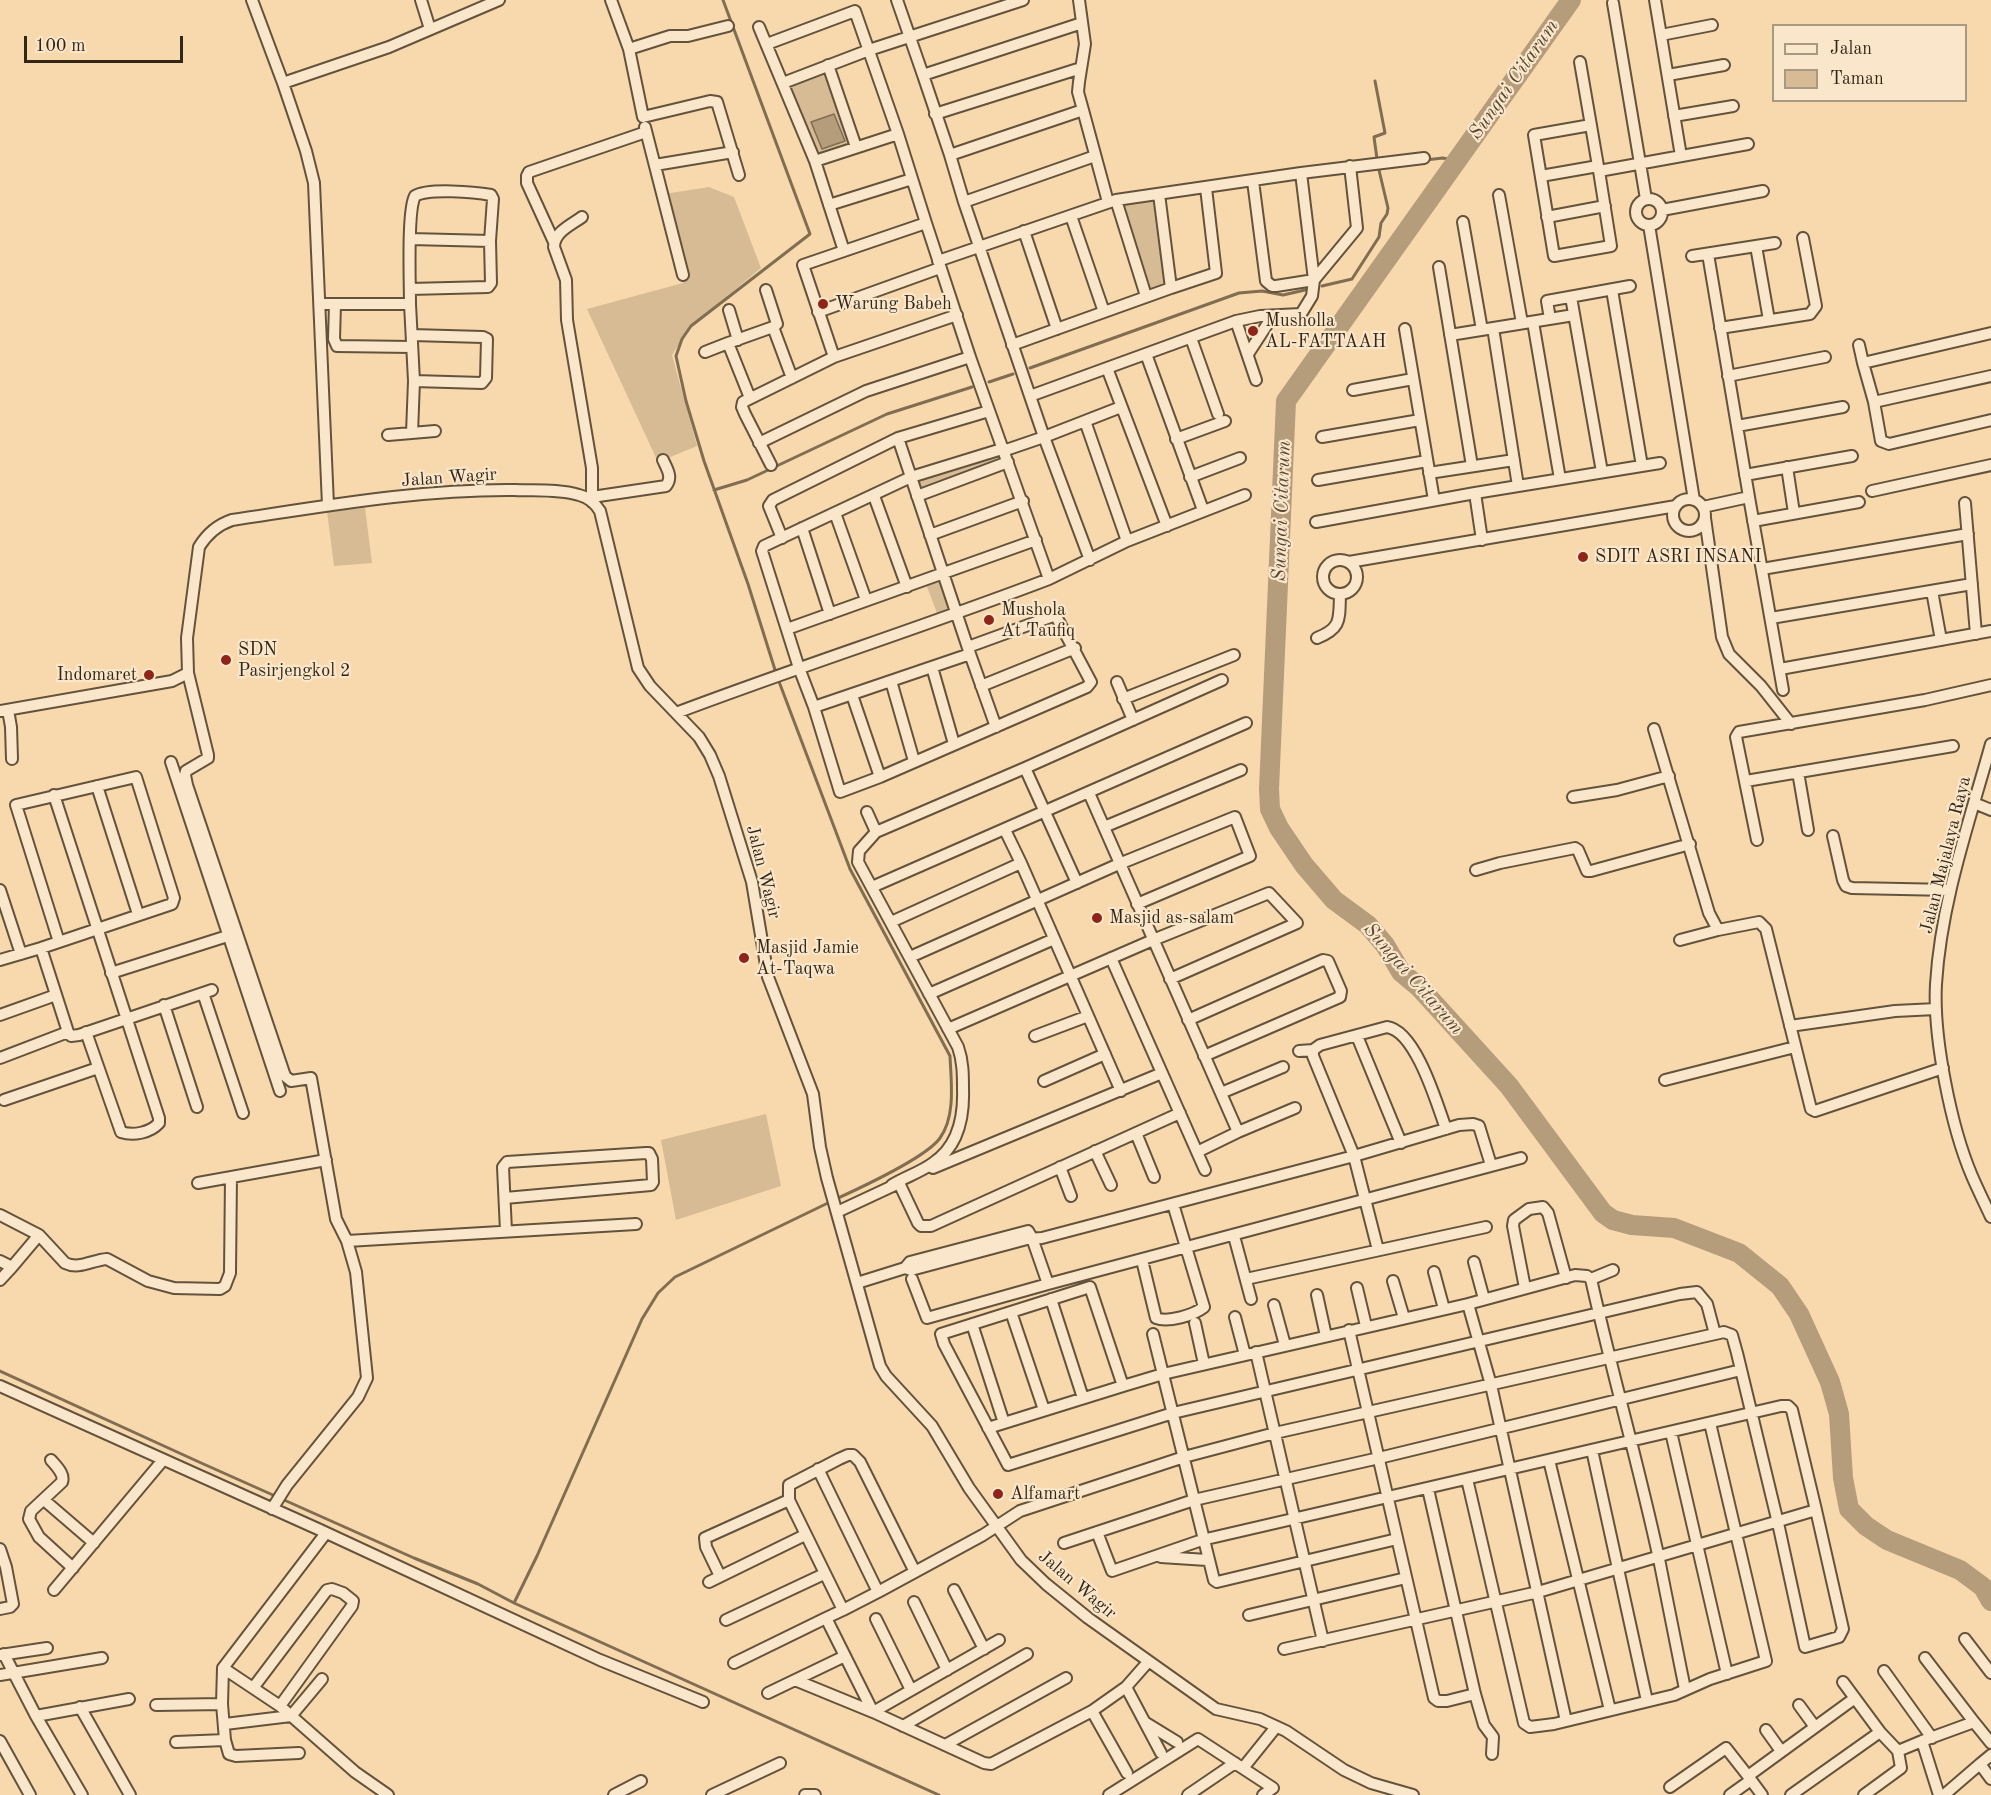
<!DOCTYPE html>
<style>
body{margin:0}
#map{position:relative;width:1991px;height:1795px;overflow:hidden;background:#f8d9ad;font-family:"Old Standard TT",serif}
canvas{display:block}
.legend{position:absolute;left:1772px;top:24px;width:195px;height:78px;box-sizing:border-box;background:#fae6ca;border:2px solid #aa9982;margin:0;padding:8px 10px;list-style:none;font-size:18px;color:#322617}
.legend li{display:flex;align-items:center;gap:12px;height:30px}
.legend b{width:30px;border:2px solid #aa9982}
.scale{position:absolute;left:24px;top:36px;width:159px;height:27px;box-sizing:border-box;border:3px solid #322617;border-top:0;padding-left:8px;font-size:18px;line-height:21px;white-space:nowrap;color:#322617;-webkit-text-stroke:4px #fae6ca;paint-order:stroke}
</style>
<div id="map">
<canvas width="1991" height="1795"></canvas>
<ul class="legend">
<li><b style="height:8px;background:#fae6ca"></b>Jalan</li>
<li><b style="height:16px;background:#d6bb94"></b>Taman</li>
</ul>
<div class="scale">100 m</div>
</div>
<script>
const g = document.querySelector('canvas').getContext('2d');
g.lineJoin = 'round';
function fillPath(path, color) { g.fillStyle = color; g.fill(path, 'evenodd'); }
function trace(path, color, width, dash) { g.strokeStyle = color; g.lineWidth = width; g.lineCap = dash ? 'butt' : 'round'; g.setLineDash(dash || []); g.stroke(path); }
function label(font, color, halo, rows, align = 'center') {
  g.font = font + ' "Old Standard TT",serif'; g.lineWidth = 4.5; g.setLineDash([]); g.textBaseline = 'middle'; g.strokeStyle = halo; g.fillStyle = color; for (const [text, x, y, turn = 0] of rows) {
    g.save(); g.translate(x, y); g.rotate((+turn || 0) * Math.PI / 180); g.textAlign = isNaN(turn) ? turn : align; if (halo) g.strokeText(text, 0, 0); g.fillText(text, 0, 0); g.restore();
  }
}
fillPath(new Path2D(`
 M825 70 852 146 816 158 788 85Z
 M709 187 734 197 761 268 691 326 672 355 697 446 658 462 587 309 683 283 658 195Z
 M1159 194 1171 288 1146 296 1116 200Z
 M1002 449 1008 462 917 496 911 477Z
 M365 508 372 563 334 566 327 511Z
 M940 579 951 608 937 613 926 584Z
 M766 1114 781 1186 676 1220 661 1140Z`), '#d6bb94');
const water = new Path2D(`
 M834 114 845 141 822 149 811 122Z`);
fillPath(water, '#b59c7a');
trace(water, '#816d52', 1.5);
trace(new Path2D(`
 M723 0 810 234 691 326 682 339 676 356 686 401 704 461 748 584 776 673
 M1375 81 1385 133 1374 137 1377 159
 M1425 160 1443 158 1457 161
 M1322 286 1352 279 1379 237 1381 223 1387 214 1388 208 1378 166
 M1030 368 1239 293 1262 291 1283 295 1305 290
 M989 382 1013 374
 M714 490 747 480 887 414 972 387
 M778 679 850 869 950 1056C951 1081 956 1116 940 1138 926 1158 860 1188 836 1199
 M0 1371 199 1462 414 1558 478 1584 514 1603 939 1795
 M514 1603 537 1556 642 1319 658 1293 675 1277 830 1202`), '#816d52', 3);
trace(new Path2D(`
 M1571 0 1286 401 1269 789 1270 809 1279 828 1304 865 1334 900 1368 925 1385 945 1401 972 1419 987 1509 1086 1603 1213 1613 1220 1632 1225 1674 1228 1739 1253 1780 1286 1799 1314 1830 1382 1839 1414 1843 1478 1849 1509 1866 1526 1887 1540 1960 1570 1983 1587 1991 1601`), '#b59c7a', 20);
const minor = new Path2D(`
 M252 0 283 83
 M421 0 430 29
 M611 0 629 49 643 117 710 101 717 102 739 175
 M897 0 923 75 1082 23
 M1079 0 1085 44 1079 82 1078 92 1083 110
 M1655 0 1681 156
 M1613 3 1646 199
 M759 27 815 161 898 134 926 223 970 357 1049 579 1127 541 1245 495
 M1661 35 1712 25
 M767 44 855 11 898 134
 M629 49 670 36H688L728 26
 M1580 62 1598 166 1599 171 1611 246 1554 256 1534 135 1591 125
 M828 65 856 147
 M923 75 950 155
 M1668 75 1724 65
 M783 83 869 50 1023 0
 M935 114 1081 68
 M1674 116 1733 106
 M645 127 683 275
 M815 161 844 251
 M655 165 733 152
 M1599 171 1748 144
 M1301 173 1424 158
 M1541 176 1598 166
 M1253 181 1266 281 1272 286H1276L1314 280 1357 228 1350 166
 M1159 194 1171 288
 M1499 195 1522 323
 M1636 212a13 13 0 1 1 26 0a13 13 0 1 1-26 0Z
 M1116 200 1146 296
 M964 202 1095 156
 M829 205 912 179
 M1662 210 1763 191
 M1071 216 1104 312
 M582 217C571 225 554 232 554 247L566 280 567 320 592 468V502
 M1547 217 1605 206
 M1463 222 1482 330
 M926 223 803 265 834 357 957 315
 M1649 225 1694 500
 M1024 231 1057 329
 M411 239 490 241
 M554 242 527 183V176L529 172 646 132
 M1756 246 1769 320
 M1708 254 1749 497
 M1692 256 1775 243
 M938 261 1116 200 1301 173 1314 280 1312 296 1301 314 1260 316 1236 321 1030 396 1044 437 1003 451
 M1439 267 1472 466
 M1612 290 1642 466
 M1571 297 1602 472
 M320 304H410C410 283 407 210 415 196 428 188 475 192 491 195L493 199 490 241 491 283 488 287 410 289
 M335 304 334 339 337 346 412 347
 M410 304 414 381 412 433
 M729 310 738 340
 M818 312 940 268
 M1550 319 1547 301 1630 286
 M1236 321 1256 380
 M1533 322 1560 479
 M773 327 792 378
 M1493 328 1518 486
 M1720 328 1810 314 1816 306 1803 238
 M1405 329 1434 500
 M412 335 483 337 487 339 486 378 482 383 414 381
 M1450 335 1574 315
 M1191 338 1218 414
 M1012 345 1171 288 1216 273 1206 188
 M1859 345 1863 363
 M705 352 728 343
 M1146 354 1203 510
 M1248 354 1272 317
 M1107 368 1167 526
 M1728 376 1825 357
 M1991 376 1874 402 1881 441 1889 444 1991 420
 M1353 390 1413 379
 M1030 396 964 202 950 155 1083 110 1108 202
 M750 398 728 343 773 327 777 324 766 290
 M1874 402 1863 363 1991 333
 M1085 421 1127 541
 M1737 426 1843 407
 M388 435 435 431
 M1322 437 1420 420
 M898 438 970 654 996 727
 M1176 439 1225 421
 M759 443 866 391 970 357
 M771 465 745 414 742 407 743 402 834 357
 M1787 467 1794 513
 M1429 473 1514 460
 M1745 475 1852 456
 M1190 477 1240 458
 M1318 480 1427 461
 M1872 491 1991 465
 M1475 493 1660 463
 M874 496 907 587
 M917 496 1008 462
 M592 497 666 486C673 477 667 469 663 460
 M1673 515a16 16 0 1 1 32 0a16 16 0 1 1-32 0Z
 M1965 503 1976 634
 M328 505 314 183 306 151 283 83 389 47 499 0
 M1703 507 1749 497 1783 690
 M835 513 866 600
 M1705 518 1722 637 1729 654 1761 686 1791 724
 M1753 521 1859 502
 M1316 522 1475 493 1482 540
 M802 528 830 614
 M930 535 1023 501
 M782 538 769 506 773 500 898 438 989 411
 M1323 577a17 17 0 1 1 34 0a17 17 0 1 1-34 0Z
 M1090 560 1044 437 1121 407
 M1349 562 1676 506
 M1762 569 1968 534
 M1932 591 1941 640
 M1771 618 1972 584
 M787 629 1036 540
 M1317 638C1342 628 1339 619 1340 595
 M968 647 1053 616 1057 618 1091 682 1087 687 880 777 840 792 814 707 799 668 762 551 764 546 911 477 1002 449
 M932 667 954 744
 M1780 669 1991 631
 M188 673 208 755V758L186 771 185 775 187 785 285 1076 291 1081 311 1078 336 1219 347 1241 356 1272 367 1378 358 1397 287 1485 272 1509
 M891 681 914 761
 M1117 682 1133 720
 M981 686 1075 648
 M852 695 880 777
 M1123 699 1234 655
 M814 707 970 654
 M8 710 11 727 12 759
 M0 711 172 681 188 673 187 638 199 547C207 534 217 525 232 520 326 506 420 489 515 490 536 491 558 489 579 495 588 497 595 503 600 511L638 668 650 686 699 737 710 755 719 776 752 882 768 977 813 1094 820 1147 827 1178 880 1366 886 1376 932 1426 969 1488 1021 1560 1046 1584 1088 1618 1216 1709 1260 1719 1286 1731 1344 1770 1371 1783 1413 1795
 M676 713C800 666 926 626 1049 579
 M1654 729 1709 913 1718 930 1759 922 1766 929 1811 1109 1815 1111 1943 1068
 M1991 744C1969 823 1941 902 1936 984 1933 1037 1951 1127 1972 1176 1978 1190 1985 1204 1991 1217
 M171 762 280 1091
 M1025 768 1077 883
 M1798 772 1808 830
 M1746 781 1953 746
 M97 786 138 914
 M1089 793 1238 1132 1197 1152
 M54 795 159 1118V1123C150 1133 133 1136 121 1132L86 1032
 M1573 797 1617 790 1669 776
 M1974 803 1991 810
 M867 812 876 832
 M1104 827 1241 770
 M1833 836 1843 880 1846 886 1852 888 1950 890
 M1757 840 1736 737 1739 732 1925 700 1991 685
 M1021 863 1121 1091
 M1476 870 1500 863 1575 848 1578 850 1587 871H1591L1690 844
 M872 887 1246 723
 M0 890 21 954
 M891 922 1021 863 1005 830
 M1680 940 1718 930
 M41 948 68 1032 71 1036 79 1035 212 990
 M910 957 1119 864 1235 817 1250 856 1137 904
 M1111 958 1162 1073
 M0 960 41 948 172 904 174 898 136 777 16 805 59 942
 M111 973 237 933
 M203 993 243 1113
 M929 994 1054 939
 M164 1005 197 1107
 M0 1015 56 995
 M1188 1020 1323 960 1328 961 1341 991 1340 997 1204 1056
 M1790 1026 1895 1011 1936 1009
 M948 1029 1153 940 1269 893 1297 923 1170 979
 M1035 1036 1088 1016
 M1357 1036 1401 1143
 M1313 1050V1056L1354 1156 1378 1250
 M1299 1051 1313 1050 1320 1045 1387 1027C1416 1031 1437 1104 1446 1129
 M0 1058 68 1032
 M1665 1080 1795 1047
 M1044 1081 1105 1054
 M1221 1093 1283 1067
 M4 1100 98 1068
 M1238 1132 1295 1108
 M1136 1133 1154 1177
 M1095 1151 1111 1185
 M1060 1167 1071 1196
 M933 1168 1162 1073 1205 1170
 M198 1183 326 1160
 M899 1183 918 1223 921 1226H931L1180 1113
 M892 1185C905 1177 921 1172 933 1163 959 1146 964 1117 963 1089 963 1075 963 1061 958 1047L858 862 859 851 876 832 1025 768 1222 680
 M505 1198 651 1185 653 1182 652 1159 649 1153H646L507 1162 503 1167 506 1231
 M837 1212 897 1184
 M0 1215 39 1235 65 1263C79 1270 92 1260 107 1259L148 1281 174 1288 220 1289 225 1286 230 1273 231 1177
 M1234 1236 1251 1299
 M347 1241 636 1224
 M1142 1260 1156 1318C1168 1323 1194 1315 1204 1307L1173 1204
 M0 1261 12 1267 39 1235
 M1474 1262 1484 1299
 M905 1268 910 1262 1028 1231 1032 1238 1048 1284 927 1318 912 1279
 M1434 1272 1444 1309
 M1246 1279 1486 1227
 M1591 1279 1613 1270
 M0 1280 12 1267
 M1393 1281 1404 1318
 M857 1283 905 1268 911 1270 1027 1239 1042 1238 1354 1156 1459 1125 1473 1124 1479 1126 1491 1165
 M1048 1284 1521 1158
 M1357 1288 1366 1326
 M1525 1288 1513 1226 1514 1220 1529 1209 1543 1207 1548 1213 1566 1278
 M1317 1295 1326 1336
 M1051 1299 1083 1398
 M1468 1304 1491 1385 1566 1721
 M1274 1305 1285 1345
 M1011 1312 1044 1410
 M1235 1317 1245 1355
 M1195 1323 1204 1364
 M972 1324 1004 1423
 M1349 1330 1434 1698 1438 1701H1447L1475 1694
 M1153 1334 1214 1580 1217 1582 1397 1539
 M1256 1352 1323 1641
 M0 1386 318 1529 600 1660 703 1702
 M988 1428 1123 1386
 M1671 1432 1727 1674
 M1592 1450 1647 1701
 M51 1460C56 1466 65 1474 62 1482L31 1511 29 1519 39 1537 73 1568
 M1549 1460 1610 1710
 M818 1469 878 1592 983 1535 1020 1511 1184 1457 1275 1433 1724 1332 1732 1335 1737 1353 1778 1523 1805 1647 1839 1637 1843 1629 1816 1510
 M1467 1479 1524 1723 1530 1727 1554 1724 1674 1695 1710 1679 1766 1661 1710 1423
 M1428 1489 1475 1694 1484 1725 1493 1737 1492 1754
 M44 1500 94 1543
 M1097 1532 1112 1571 1202 1540 1781 1406H1788L1792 1410 1816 1510 1538 1592 1284 1649
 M1064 1543 1194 1500 1379 1458 1741 1370
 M0 1549 6 1567 13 1604 10 1607 0 1609
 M1161 1557 1207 1560
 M915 1572 860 1462 853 1455H848L839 1459 789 1485V1500L843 1610 826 1618 873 1712 984 1763 991 1764 1092 1711 1126 1687 1148 1662
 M720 1576 706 1547 705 1538 789 1500
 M709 1582 805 1535
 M54 1590 163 1460
 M954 1590 984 1649
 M914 1602 947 1670
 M843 1610 878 1592
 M1249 1615 1406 1578
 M876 1619 911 1690
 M726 1620 824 1574
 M1965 1639 1991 1673
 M4 1654 36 1716 82 1795
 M0 1655 47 1648
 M1925 1658 1974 1722
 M734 1663 826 1618
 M223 1668 280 1706 355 1772 388 1795
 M1884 1671 1932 1738
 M0 1675 102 1658
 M795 1680 873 1712 999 1640
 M1843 1682 1880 1732
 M1126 1687 1161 1753
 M253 1688 327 1590 332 1589 343 1593 353 1601 352 1606 280 1706
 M1685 1689C1676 1646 1668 1603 1659 1559 1639 1466 1612 1373 1591 1279L1587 1276 1575 1275 1468 1304 1163 1374 1123 1386 1090 1287 941 1334 944 1344 1008 1465 1173 1413 1680 1294 1697 1292 1707 1304 1715 1334
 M768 1693 845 1656
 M156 1705 222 1704
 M1799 1705 1815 1727
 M80 1707 130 1795
 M1092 1711 1127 1773
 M36 1716 129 1699
 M1146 1723 1177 1742
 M225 1724 291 1716 322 1679
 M903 1726 1027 1654
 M1766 1730 1781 1751
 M0 1741 30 1795
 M176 1742 225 1740
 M945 1745 1066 1678
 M1898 1751 1922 1741
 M299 1753 236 1756 229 1754 225 1740 222 1704 223 1668 326 1533
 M1980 1764 1991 1755
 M1243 1768 1276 1727
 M1670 1787 1726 1748 1748 1776
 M614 1795 641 1781
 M712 1795 780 1763
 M805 1795H815
 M1109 1795 1198 1739 1273 1788 1263 1795
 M1188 1795 1235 1763
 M1730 1795 1751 1780
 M1762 1795 1748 1776 1855 1698
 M1791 1795 1880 1732 1898 1751 1901 1768 1864 1795
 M1939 1795 1922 1741 1974 1722 1991 1743
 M1944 1795 1980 1764 1991 1779`);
trace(minor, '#64533c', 14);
trace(minor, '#fae6ca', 10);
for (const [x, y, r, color] of [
 [823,304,6,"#8f2418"],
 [1253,331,6,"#8f2418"],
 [1583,557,6,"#8f2418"],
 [989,620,6,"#8f2418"],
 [226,660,6,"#8f2418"],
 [149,675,6,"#8f2418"],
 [1097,918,6,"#8f2418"],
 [744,958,6,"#8f2418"],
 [998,1494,6,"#8f2418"]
]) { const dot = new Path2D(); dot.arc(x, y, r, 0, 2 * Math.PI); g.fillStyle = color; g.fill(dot); trace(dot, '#fae6ca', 2); }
label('18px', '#322617', '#fae6ca', [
 ["Warung Babeh",835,304],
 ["Musholla",1265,321],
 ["AL-FATTAAH",1265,342],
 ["SDIT ASRI INSANI",1595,557],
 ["Mushola",1001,610],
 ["At Taufiq",1001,631],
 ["SDN",238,650],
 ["Pasirjengkol 2",238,671],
 ["Indomaret",137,675,"right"],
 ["Masjid as-salam",1109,918],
 ["Masjid Jamie",756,948],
 ["At-Taqwa",756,969],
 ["Alfamart",1010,1494]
], 'left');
label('18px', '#322617', '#fae6ca', [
 ["Jalan Wagir",449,478,-4],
 ["Jalan Majalaya Raya",1946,855,-76],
 ["Jalan Wagir",763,872,76],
 ["Jalan Wagir",1077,1585,40]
]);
label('italic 20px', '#594935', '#fae6ca', [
 ["Sungai Citarum",1514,80,-55],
 ["Sungai Citarum",1282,511,-88],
 ["Sungai Citarum",1413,979,49]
]);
</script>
